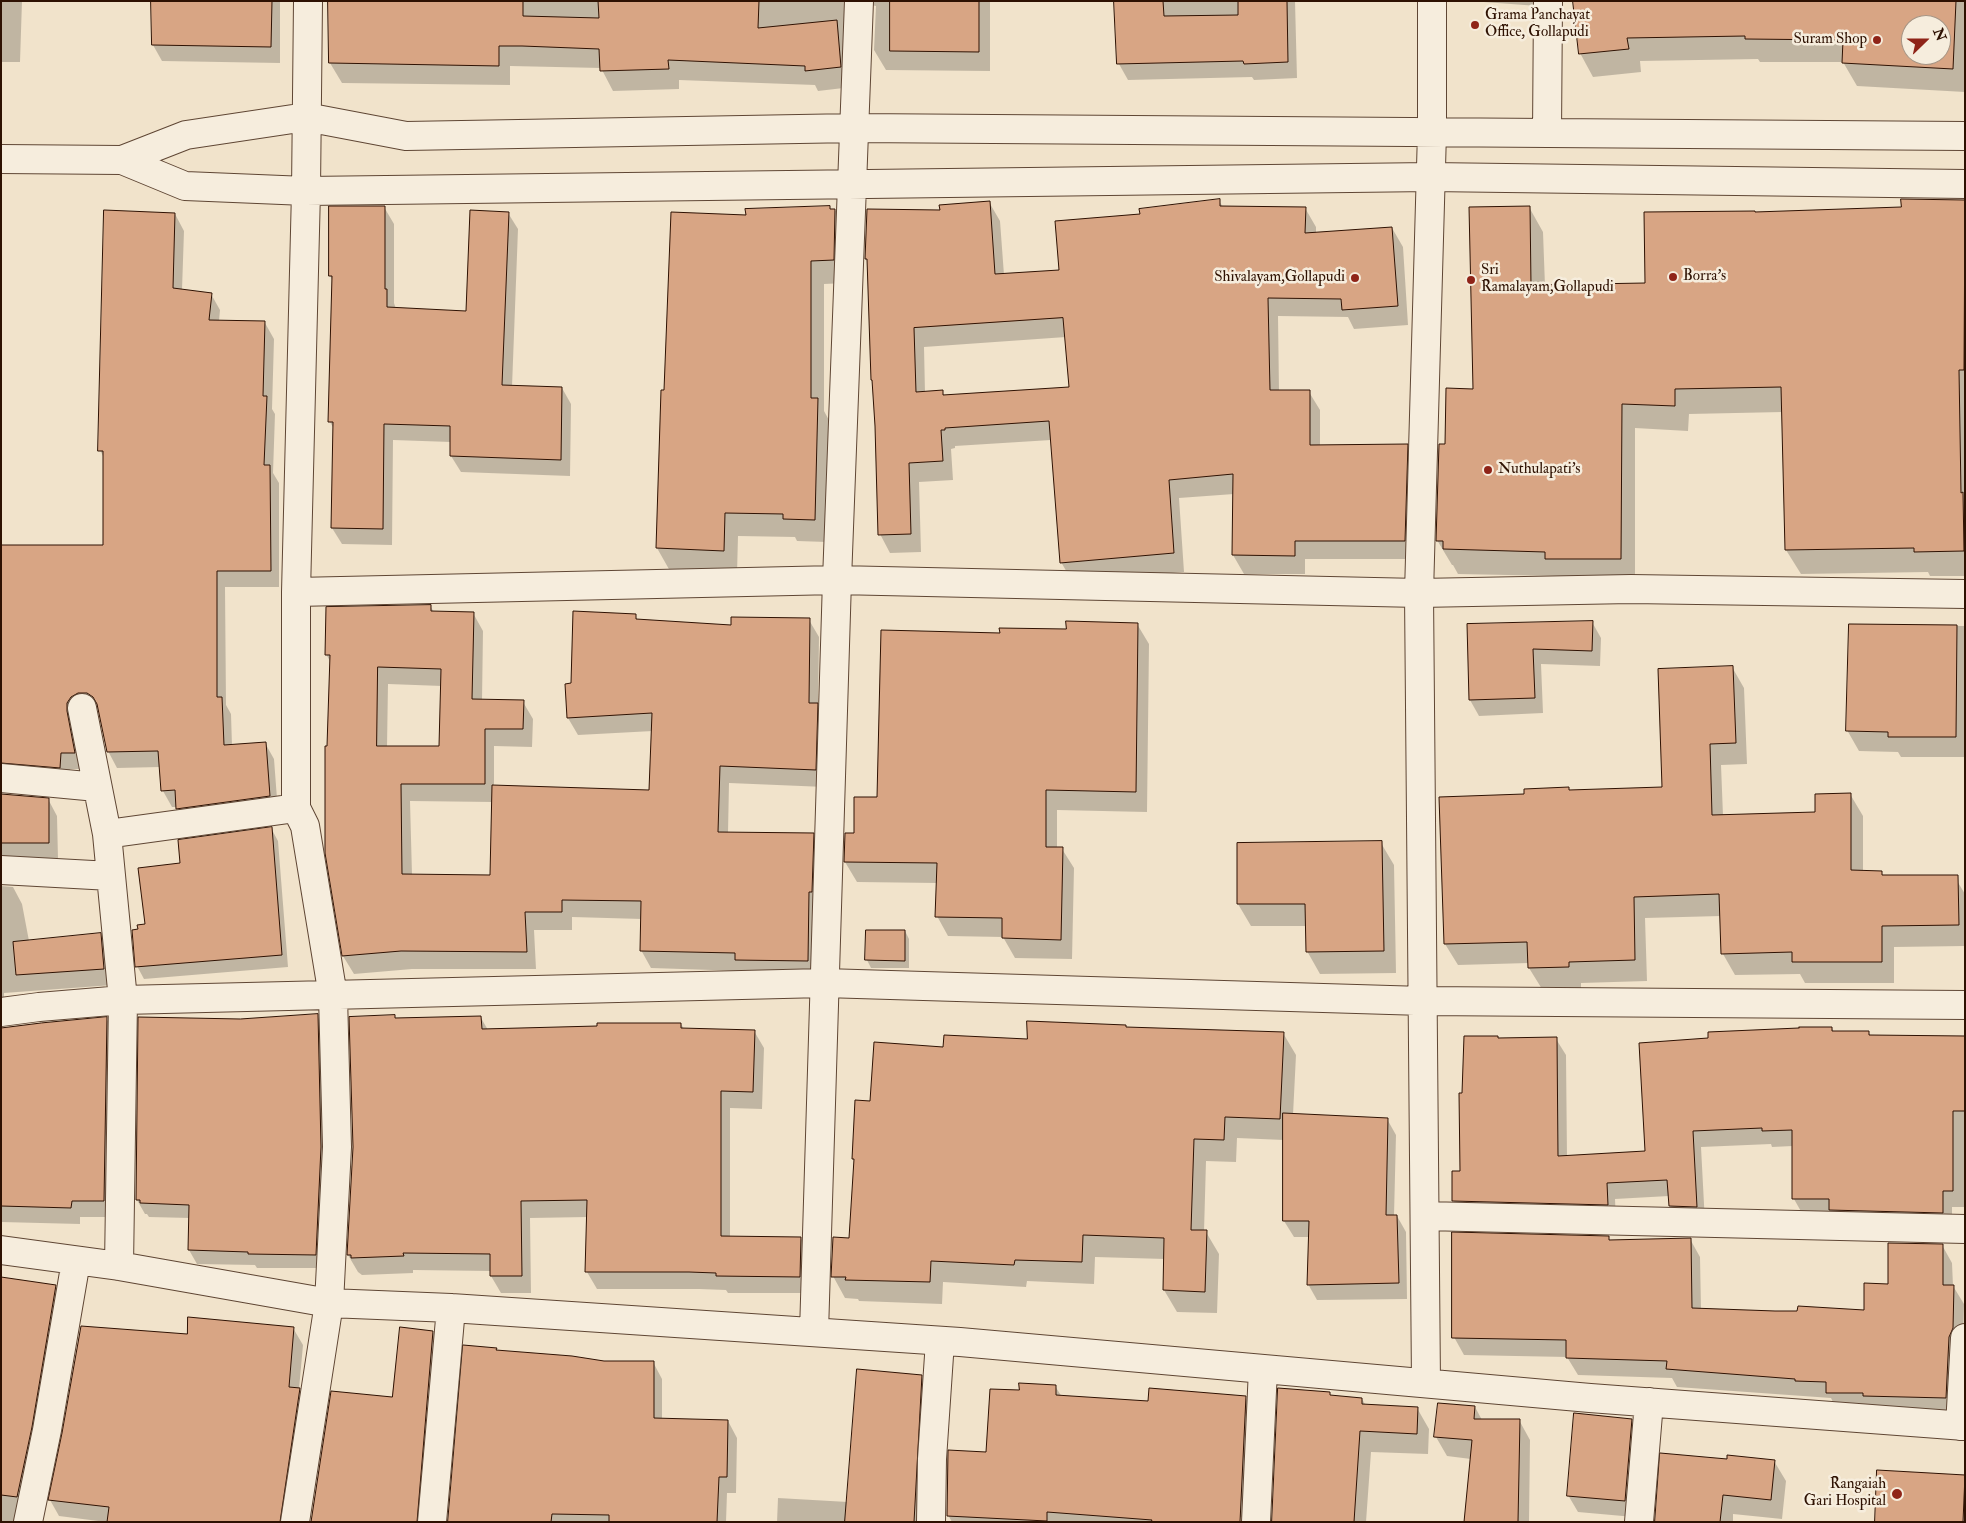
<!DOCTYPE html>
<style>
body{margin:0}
#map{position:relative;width:1966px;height:1523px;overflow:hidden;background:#f1e3cb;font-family:"IM FELL Double Pica",serif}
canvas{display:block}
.frame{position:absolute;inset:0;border:2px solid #2e1102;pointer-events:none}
.north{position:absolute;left:1901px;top:15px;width:50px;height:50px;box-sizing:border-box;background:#f6eddd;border:1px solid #a69585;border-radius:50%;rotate:68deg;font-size:14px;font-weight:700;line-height:20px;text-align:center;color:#2e1102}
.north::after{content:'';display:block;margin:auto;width:18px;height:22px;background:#8f2418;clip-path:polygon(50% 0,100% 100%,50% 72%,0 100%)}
</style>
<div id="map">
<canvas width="1966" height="1523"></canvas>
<div class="frame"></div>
<div class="north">N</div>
</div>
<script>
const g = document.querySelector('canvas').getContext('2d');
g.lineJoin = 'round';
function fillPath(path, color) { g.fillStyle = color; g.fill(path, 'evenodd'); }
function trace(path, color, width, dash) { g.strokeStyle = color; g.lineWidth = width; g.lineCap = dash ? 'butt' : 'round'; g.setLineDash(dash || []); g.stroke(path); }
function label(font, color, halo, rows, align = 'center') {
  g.font = font + ' "IM FELL Double Pica",serif'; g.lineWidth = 5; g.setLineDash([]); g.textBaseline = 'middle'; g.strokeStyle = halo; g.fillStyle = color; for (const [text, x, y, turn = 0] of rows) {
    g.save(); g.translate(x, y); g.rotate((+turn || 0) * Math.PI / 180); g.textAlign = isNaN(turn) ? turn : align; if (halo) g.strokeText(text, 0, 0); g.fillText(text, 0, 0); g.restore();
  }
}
fillPath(new Path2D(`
 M1 1H22L20 62H1Z
 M152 1H280V63L162 61 153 45Z
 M330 1H990V71L886 70 874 50 876 6 871 5 852 87 818 91 815 85 679 80V89L613 91 601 68 510 66V85L342 83 330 63Z
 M1115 1H1295L1297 78 1254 80 1252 77 1128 80 1119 64Z
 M1470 1H1538V6Z
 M1591 1H1965V92L1857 86 1843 62H1760L1758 59 1640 61 1641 72 1593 77 1580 53ZM1911 25H1941V55H1911Z
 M1219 201 1223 207 1305 208 1316 227V234L1392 228 1403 247 1408 325 1354 329 1348 317 1278 316 1279 391 1309 392 1320 410V446L1407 445 1418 464 1415 559H1305V574H1244L1233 555 1234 494 1179 498 1184 572 1072 581 1061 562 1051 440 955 446V448L951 449 953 480 919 482 921 552 890 553 880 534 868 263 866 259 941 211 989 202 1000 221 1004 275 1060 271 1141 215ZM1066 337 1070 388 945 396 942 392 925 393 924 347Z
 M1965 201V576H1930L1928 572 1801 574 1786 550 1783 412 1689 414 1688 431 1635 428V584L1561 583 1557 576 1458 574 1453 565H1452L1437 540 1446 445 1474 390 1529 207 1543 232 1545 286 1647 285 1755 214 1902 208Z
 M384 207 394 224V303L396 309 467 312 508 213 518 229 512 387 562 388 571 404 570 476 461 472 451 456V442L393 440 392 545 342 544 332 528 334 429 330 422 333 281 330 276Z
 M829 207 831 210H835L848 233 846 283 824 284V411L830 422 827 542 797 541 795 537 738 536 737 574 670 571 657 548 663 391H665L747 216Z
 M175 214 184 231 182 290 211 294 220 310 219 321 265 323 274 339 272 409 275 414 273 473 279 483V587H225L226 705 231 714 232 746 265 743 274 759 278 812 187 825 178 807H172L163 791 160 767 117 768 108 751 100 711 97 709H88L83 769H70L69 784 1 782V546H104V458L100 450Z
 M430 606 434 612 473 613 483 631 482 701 523 702 533 719 532 747 494 746V786L650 791 653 731 578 735 568 718 573 685 635 615 638 621 733 626 809 620 819 637 818 707 827 722 825 787 729 783 728 833 813 834 823 852 818 978H746L742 971 651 968 641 950 642 919 572 917V930H534L536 969H412L354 974 343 956 328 747 331 663 326 654ZM388 684 442 686 440 748 387 747ZM410 801 493 802 491 876 412 875Z
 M1592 622 1601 638 1600 666 1541 664 1543 713 1479 716 1470 700 1468 626Z
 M1137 624 1149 644 1147 812 1057 810V848L1062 849 1074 868 1072 959 1015 958 1003 937 948 936 937 916V883L857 882 845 862 846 834 855 835 878 798 1001 634Z
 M1850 625 1965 626V757H1901L1898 752 1859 751 1847 730Z
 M1732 667 1744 688 1747 764 1721 765 1723 816 1816 814 1850 794 1863 816V872H1881L1883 876H1954L1965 894V946L1894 947V983H1805L1800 974 1735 975 1723 954 1721 916 1645 918 1647 981 1581 983V988L1542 989 1529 968V963L1458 965 1445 944 1525 795 1568 788 1570 791 1663 788Z
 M1 795 48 799 57 816 58 859H14L1 874Z
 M271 828 278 841 288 967 144 979 137 966 147 925 181 864Z
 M1381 843 1394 865 1396 973 1320 974 1307 951V926H1251L1238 904Z
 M1 886 13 887 22 904 29 941 100 934 110 951 113 985 4 993V1014L1 1016Z
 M905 931 909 939V968H871L867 960Z
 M317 1016 325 1030 323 1268H257L255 1265 197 1264 189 1250 190 1218 149 1217 147 1214H145L137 1200 240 1021Z
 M106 1018 116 1035 113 1217H80V1224L1 1222V1028Z
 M350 1018H481L488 1030 681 1024 684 1029 754 1031 764 1048 762 1109 730 1108V1238H801L810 1255 809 1293H728L726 1290 699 1289H597L587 1272 588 1217 530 1218 531 1293H501L491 1276V1271L413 1270V1273L362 1275 358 1272 348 1255 354 1147Z
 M1832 1028 1834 1032H1868L1871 1036 1965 1037V1207H1952V1229L1803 1215 1794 1199 1793 1146 1772 1147 1771 1144 1701 1147 1705 1223 1680 1222 1670 1206 1669 1196 1615 1199 1616 1221 1463 1217 1454 1201 1461 1173 1463 1094 1498 1039H1556L1566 1055 1567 1157 1646 1152Z
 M1127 1029 1283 1033 1296 1055 1293 1115 1387 1119 1396 1135 1394 1216H1397L1406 1232 1407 1299 1317 1300 1308 1284 1310 1237H1294L1284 1221V1140L1237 1138 1236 1162 1206 1161 1204 1232H1206L1219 1254 1217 1313 1177 1312 1164 1290 1165 1259 1095 1257 1094 1284 1027 1281 1026 1287 943 1282 942 1304 859 1301 858 1299 845 1298 833 1276 850 1239 855 1162 853 1159 871 1103 944 1048 1028 1041Z
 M1608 1237 1611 1242 1690 1239 1700 1257 1701 1310 1775 1312 1865 1311 1890 1285 1942 1245 1952 1263 1953 1286 1964 1304 1963 1346 1956 1415 1837 1410 1831 1398 1677 1387 1672 1378 1578 1375 1567 1357 1464 1355 1454 1337Z
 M1 1281 55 1286 65 1303 21 1522H1Z
 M293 1328 303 1345 299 1389 309 1405 291 1522H106L59 1516 50 1500 188 1335Z
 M433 1332 442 1348 427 1522H312L393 1398Z
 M496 1349 497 1351 604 1362H653L662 1379V1419L728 1421 737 1438 736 1493H727L726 1522H449Z
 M921 1376 933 1396 926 1522H777L778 1498 848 1502Z
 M1055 1386 1062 1397 1150 1403 1245 1397 1257 1417 1252 1518 1169 1512 1168 1522H952L948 1515 988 1454 1020 1392Z
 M1329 1393 1331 1396 1362 1399 1366 1406 1417 1408 1429 1429 1428 1454 1371 1452 1366 1522H1286Z
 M1475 1407 1482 1420H1519L1530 1440 1529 1522H1466L1471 1459 1447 1456 1436 1437Z
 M1631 1420 1641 1437 1634 1517 1578 1512 1568 1495Z
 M1728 1461H1774L1786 1481 1782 1519 1733 1514V1522H1656Z
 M1965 1478V1522H1876Z`), '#0003');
const building = new Path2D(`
 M151 1H272L271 47 152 45Z
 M328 1H523V16L599 18 598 1H759L758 28 837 20 841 67 805 71V66L668 60 669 69 600 71 599 49 522 46H499V66L329 63Z
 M890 1H979V52L890 51Z
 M1114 1H1163L1164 16 1238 15V1H1287L1288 62 1244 64 1243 61 1117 64Z
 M1573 1H1956L1953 69 1842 63 1843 40 1745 39V36L1627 38 1629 49 1579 54ZM1911 25H1941V55H1911Z
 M1220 199V206L1306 207 1305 233 1392 227 1398 306 1342 310 1341 299 1268 298 1270 390H1310V445L1408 444 1405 541H1295V556L1232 555 1233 474 1169 480 1174 553 1060 563 1049 421 945 428V430H941L943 461 909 463 911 534 878 535 875 426 872 380H871L867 259H865L867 209 940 210 939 205 990 201 995 274 1059 270 1055 221 1140 214 1139 209ZM1063 318 1069 387 943 395V390L916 392 914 328Z
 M1901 199 1965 200 1964 370H1959L1961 493 1963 492 1964 551 1914 552V548L1785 550 1781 387 1675 389V406L1622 404 1621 559H1545V552L1443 549V541H1436L1439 444H1445L1446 388 1473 389 1469 207 1530 206 1531 285 1645 283 1644 212 1755 211V212L1901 207Z
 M329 206H385V289H387V307L466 311 470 210 509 212 502 385 562 387 561 460 450 456V426L384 424 383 529 331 528 333 422H328L332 276H329Z
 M830 206V209H835L834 260 811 261V398H818L815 520 783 519V514L725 513 724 551 656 548 661 390H664L671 212 746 215 745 209Z
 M104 210 175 213 173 288 212 293 209 320 265 321 263 396H267L264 465H270L271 571H217V697H222L224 745 266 742 270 796 176 809 175 790 161 791 158 751 107 752 97 704 93 697 87 693H78L71 697 67 703V711L75 753H61L60 768 1 763V545H103V451H98Z
 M431 605V611L474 612 472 699 524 700 523 729H485V784H401L402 874 490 875 492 785 649 790 652 713 567 718 565 684 571 683 573 611 636 614V619L731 625V617L810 618 809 703H818L816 770 720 766 718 832 814 833 812 892H809L808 961 735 960V953L640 951 641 901 562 900V912H525L527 952 401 951 342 956 325 853V746H327L330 655H325L326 607ZM378 667 441 669 439 746H377Z
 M1066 621 1138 623 1136 792 1046 790V847H1063L1061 940 1002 938V918L935 917 937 863 844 862 845 833H854V797H877L881 630 1000 633 999 628 1066 629Z
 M1593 621 1592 651 1533 649 1535 698 1469 700 1467 624Z
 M1849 624 1957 625 1956 737H1888V732L1846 731Z
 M1733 666 1736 743 1710 744 1712 815 1815 812V794L1851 793V870L1882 871V875H1958L1959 925 1882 926V962H1792V952L1721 954 1719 894 1634 897 1635 960 1569 962V967L1528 968 1527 942 1444 944 1439 797 1524 794V789L1569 787V790L1662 787 1658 669Z
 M1 794 49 798V843H1Z
 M272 827 282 955 135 967 132 930 138 929 137 925 145 924 138 868 180 863 178 840Z
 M1382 841 1384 951 1306 952 1305 904H1237V843Z
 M866 930H905V961L865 960Z
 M101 933 104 969 16 975 13 942Z
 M318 1014 321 1147 316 1255 248 1254V1252L188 1250 189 1205 140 1203V1200H136L138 1017 240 1019Z
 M395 1015V1018L481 1016 482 1029 597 1026V1023H681V1028L755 1030 753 1092 721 1091V1236L801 1237 800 1277 716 1276V1273L689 1272H585L587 1200 521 1201 522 1276H490V1254L403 1253 404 1256 351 1258V1255H347L353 1147 349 1017Z
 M107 1017 104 1201H72L71 1208 1 1206V1028L41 1023Z
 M1027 1021 1126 1025V1027L1284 1032 1280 1119 1225 1117 1224 1140 1194 1139 1191 1230H1207L1205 1292 1163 1290 1164 1238 1083 1235 1082 1262 1015 1260 1014 1265 931 1261 930 1282 845 1280 846 1277H831L833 1237 849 1238 854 1159H852L855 1100 870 1101 874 1042 943 1047 944 1035 1027 1039Z
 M1799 1027H1832V1031H1869V1035L1965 1036V1111H1953V1191H1943V1213L1829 1210V1199H1792V1130L1762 1131V1128L1693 1131 1697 1207 1669 1206 1667 1180 1607 1183 1608 1205 1452 1201V1171H1460L1459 1093H1462L1464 1036H1498V1038L1557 1037 1558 1156 1645 1151 1639 1043 1708 1038V1032L1799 1028Z
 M1283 1113 1388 1118 1386 1215H1397L1399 1283 1307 1285 1309 1221H1283Z
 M1452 1232 1609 1236V1240L1691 1238 1692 1308 1775 1311H1797L1798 1306 1864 1310V1283L1888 1284V1243L1943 1244V1285H1954L1953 1328 1949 1337 1946 1398 1863 1396V1393H1826V1382L1795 1381V1379L1666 1369 1667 1361 1566 1358V1340L1452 1338Z
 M1 1277 56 1285 32 1427 17 1497 1 1495Z
 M188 1317 294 1327 289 1387 300 1388 280 1522H107L109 1507 48 1500 62 1433 81 1326 187 1334Z
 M400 1327 433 1331 417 1522H311L331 1391 392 1397Z
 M463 1345 497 1348 496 1350 572 1356 604 1361H654V1418L728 1420 727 1477H719L717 1522H609V1515L552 1514 551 1522H448Z
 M857 1369 922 1375 914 1522H845Z
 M1019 1383 1056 1385V1395L1148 1401 1149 1388 1246 1396 1240 1522H1151L1152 1520 1047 1512V1521L947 1516 948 1450 986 1452 990 1389 1019 1390Z
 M1278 1388 1330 1392V1395L1362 1398V1404L1418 1407 1417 1434 1360 1431 1354 1522H1272Z
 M1438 1403 1475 1406 1474 1419H1520L1518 1522H1464L1472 1440 1434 1437Z
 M1574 1413 1632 1419 1625 1501 1567 1496Z
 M1660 1453 1727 1459V1455L1775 1460 1771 1500 1723 1495 1720 1522H1655Z
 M1877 1470 1965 1475 1963 1522H1875Z`);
fillPath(building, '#d8a584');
trace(building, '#2e1102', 1);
const minor = new Path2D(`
 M1547 133 1548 1
 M1 159 122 160 185 186 306 191 1430 177 1965 184
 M122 160 186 135 306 117 406 136 855 128 1965 136
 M296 592 837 580 1419 593 1631 589 1965 594
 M82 708 107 834 123 1000 119 1266
 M1 778 97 787
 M107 834 296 808
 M1 870 111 876
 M1 1012 39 1007 123 1000 824 983 1423 1001 1965 1005
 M1425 1216 1965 1229
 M1 1250 119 1266 329 1303 451 1308 960 1342 1590 1398 1965 1426
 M814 1332 837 580 859 1
 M1426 1383 1419 593 1432 132V1
 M1960 1426 1965 1338
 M28 1522 47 1430 76 1261
 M295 1522 329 1303 337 1147 333 996 305 826 296 808V592L306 191 308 1
 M432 1522 451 1308
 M931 1522 932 1459 940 1341
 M1256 1522 1263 1369
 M1639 1522 1649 1402`);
trace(minor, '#5f4634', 30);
trace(minor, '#f6eddd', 28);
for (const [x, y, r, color] of [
 [1475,25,5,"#8f2418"],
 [1877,40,5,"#8f2418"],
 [1673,277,5,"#8f2418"],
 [1355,278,5,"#8f2418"],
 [1471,280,5,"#8f2418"],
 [1488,470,5,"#8f2418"],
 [1897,1494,6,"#8f2418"]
]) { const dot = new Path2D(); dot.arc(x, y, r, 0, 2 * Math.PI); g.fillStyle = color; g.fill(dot); trace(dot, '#f6eddd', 2); }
label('15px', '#2e1102', '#f6eddd', [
 ["Grama Panchayat",1485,16],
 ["Office, Gollapudi",1485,33],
 ["Suram Shop",1867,40,"right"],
 ["Sri",1481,271],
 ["Ramalayam,Gollapudi",1481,288],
 ["Borra's",1683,277],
 ["Shivalayam,Gollapudi",1345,278,"right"],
 ["Nuthulapati's",1498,470],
 ["Rangaiah",1886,1485,"right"],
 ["Gari Hospital",1886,1502,"right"]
], 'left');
</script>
